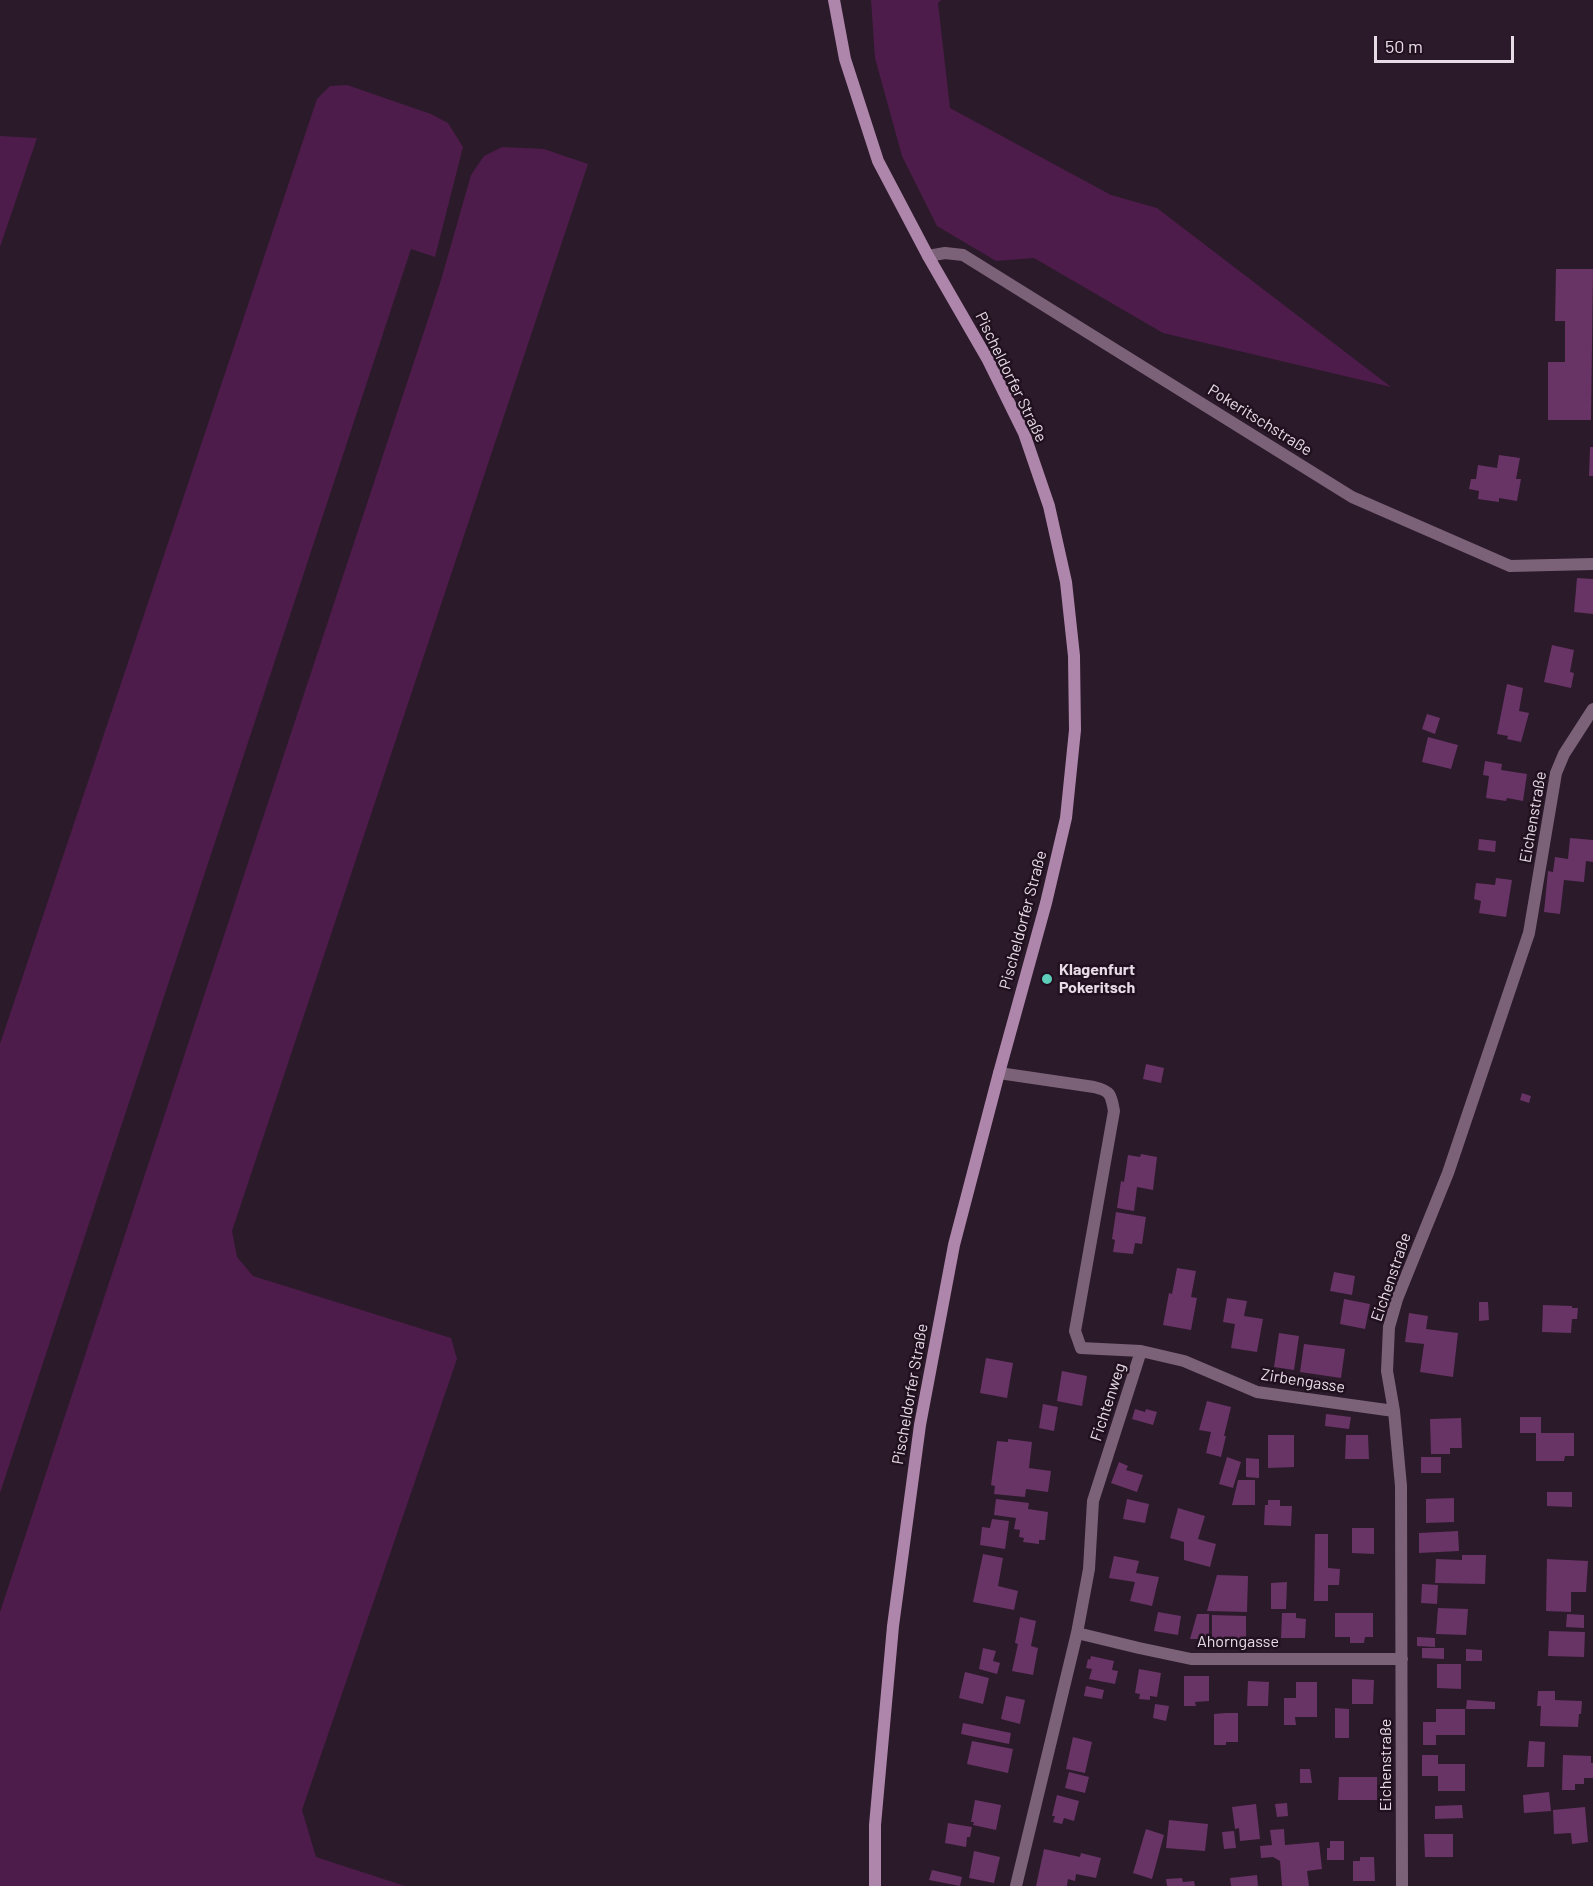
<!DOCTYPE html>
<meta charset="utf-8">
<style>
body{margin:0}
#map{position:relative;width:1593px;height:1886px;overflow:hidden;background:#2b1a2a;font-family:Barlow,sans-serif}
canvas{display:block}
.scale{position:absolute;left:1374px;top:36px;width:140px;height:27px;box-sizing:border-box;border:3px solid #e8dce7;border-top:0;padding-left:8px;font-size:18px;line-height:21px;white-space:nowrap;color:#e8dce7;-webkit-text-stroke:4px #211120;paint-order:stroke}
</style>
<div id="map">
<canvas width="1593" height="1886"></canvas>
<div class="scale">50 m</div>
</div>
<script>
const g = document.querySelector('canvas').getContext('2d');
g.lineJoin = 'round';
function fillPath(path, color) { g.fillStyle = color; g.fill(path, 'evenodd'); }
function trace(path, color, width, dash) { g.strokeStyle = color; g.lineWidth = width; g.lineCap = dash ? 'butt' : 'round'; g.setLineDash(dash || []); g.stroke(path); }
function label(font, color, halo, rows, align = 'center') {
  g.font = font + ' Barlow,sans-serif'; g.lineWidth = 5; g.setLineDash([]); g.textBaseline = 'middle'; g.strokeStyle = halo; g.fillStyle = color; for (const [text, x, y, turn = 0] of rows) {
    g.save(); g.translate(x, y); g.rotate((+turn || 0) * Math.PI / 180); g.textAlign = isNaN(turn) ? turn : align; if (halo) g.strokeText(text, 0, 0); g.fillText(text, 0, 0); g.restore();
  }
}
fillPath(new Path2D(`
 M871 0H941L938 3 950 108 1111 195 1157 208 1391 387 1163 333 1034 258 996 261 937 226 902 156 875 58Z
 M347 85 431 114 448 123 463 147 435 257 411 249 0 1493V1044L317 99 330 86Z
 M0 136 37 138 0 247Z
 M502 147 544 149 588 164 232 1231 237 1257 253 1276 451 1338 457 1359 302 1810 316 1857 405 1886H0V1612L441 280 471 175 484 156Z`), '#4d1c4a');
fillPath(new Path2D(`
 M1556 269H1593L1591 420H1548V362H1565V321H1555Z
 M1590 447H1593V476H1589Z
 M1499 455 1520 458 1516 479H1521L1517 501 1499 498V502L1478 499 1479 491 1469 489 1471 479H1476L1478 465 1497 468Z
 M1577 578 1593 579V614L1574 612Z
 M1552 645 1574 650 1570 672 1574 673 1571 688 1544 682Z
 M1507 684 1523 688 1519 711 1529 713 1521 742 1507 739 1508 736 1497 734Z
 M1427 714 1440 718 1435 734 1422 729Z
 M1428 737 1458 745 1451 769 1422 762Z
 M1485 761 1502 764 1501 770 1527 774 1523 801 1507 798 1506 801 1486 798 1489 776 1483 775Z
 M1570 838 1593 840V862L1586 861 1584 882 1564 880 1560 914 1544 912 1548 871 1553 872 1555 857 1568 859Z
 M1479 839 1496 841 1495 852 1478 850Z
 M1496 878 1512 880 1506 917 1479 913 1481 901 1474 899 1476 883 1495 885Z
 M1146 1064 1164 1068 1161 1083 1143 1079Z
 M1522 1093 1531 1096 1529 1103 1520 1100Z
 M1141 1154 1157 1157 1153 1190 1137 1187 1134 1211 1117 1208 1121 1181 1124 1182 1128 1155 1140 1157Z
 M1116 1212 1146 1217 1142 1244 1135 1243 1133 1254 1113 1252 1115 1240 1112 1239Z
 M1177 1268 1196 1271 1191 1297 1197 1298 1191 1330 1163 1325 1169 1293 1172 1294Z
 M1334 1272 1355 1276 1352 1295 1330 1291Z
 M1227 1298 1247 1301 1244 1316 1263 1319 1257 1352 1231 1348 1235 1324 1223 1322Z
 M1344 1299 1370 1304 1365 1329 1340 1324Z
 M1479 1302H1488L1489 1320 1479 1321Z
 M1543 1305 1572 1306V1308H1578L1577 1319H1572L1571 1333 1542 1332Z
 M1409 1313 1428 1316 1426 1329 1458 1333 1453 1377 1420 1372 1424 1344 1405 1342Z
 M1279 1333 1299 1336 1294 1370 1274 1367Z
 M1304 1344 1345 1349 1341 1378 1300 1372Z
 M986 1358 1013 1363 1007 1398 980 1393Z
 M1062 1371 1087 1376 1082 1406 1057 1401Z
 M1207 1401 1231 1407 1224 1436H1226L1221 1457 1206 1453 1211 1432 1199 1430Z
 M1043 1404 1058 1407 1054 1431 1039 1428Z
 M1135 1409 1145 1412 1146 1409 1157 1412 1153 1425 1132 1419Z
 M1326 1414 1351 1417 1349 1429 1325 1426Z
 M1520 1417H1541V1433H1574V1456H1565L1564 1461H1536V1433H1520Z
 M1461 1418 1462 1448H1450V1454H1431L1430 1419Z
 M1268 1435H1294V1467L1268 1468Z
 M1346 1435H1368L1369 1459H1345Z
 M1008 1439 1032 1442 1029 1468 1051 1471 1048 1492 1026 1489 1025 1497 994 1494 995 1486 991 1485 997 1441 1008 1442Z
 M1227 1457 1241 1462 1233 1488 1219 1484Z
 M1421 1457H1441V1473H1421Z
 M1246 1458 1259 1459V1478L1246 1477Z
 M1119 1462 1128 1466 1126 1470 1143 1475 1137 1492 1111 1483Z
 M1238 1480H1255V1505H1232Z
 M1547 1492H1572V1507L1547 1506Z
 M1454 1498V1522L1426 1523V1499Z
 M996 1499 1029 1503 1028 1509 1048 1512 1045 1540H1039V1544L1023 1542 1024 1538 1019 1537 1020 1530 1014 1529 1016 1518 994 1515Z
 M1127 1499 1149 1504 1145 1523 1123 1519Z
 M1268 1500H1280V1506H1292L1291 1526 1264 1525 1265 1505H1268Z
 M1178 1508 1205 1516 1198 1539 1216 1544 1210 1567 1184 1560V1542L1170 1538Z
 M992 1519 1009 1521 1005 1549 980 1545 982 1527 990 1528Z
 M1352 1528H1374V1554L1352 1553Z
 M1458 1531 1459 1551 1419 1553V1533Z
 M1315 1534H1328V1568L1340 1569 1339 1585H1328V1601H1314Z
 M983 1554 1003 1558 998 1586 1018 1591 1014 1610 973 1602Z
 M1462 1555H1486L1485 1584 1435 1583 1436 1559 1462 1560Z
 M1114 1556 1139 1561 1136 1573 1159 1577 1152 1606 1130 1601 1135 1582 1109 1578Z
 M1547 1559 1588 1561 1586 1592H1571V1612L1546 1611Z
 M1217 1575 1248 1576 1247 1612 1207 1611Z
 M1287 1582 1286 1609H1271V1583Z
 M1422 1584 1438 1585 1437 1604 1421 1603Z
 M1438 1608 1468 1609 1466 1635 1436 1634Z
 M1158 1612 1181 1616 1178 1635 1154 1631Z
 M1282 1613H1296V1618L1306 1619 1305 1638H1281Z
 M1335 1613H1373V1637H1365L1364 1643H1350V1637H1335Z
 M1197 1614H1209V1639H1190Z
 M1567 1614 1584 1615V1628L1566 1627Z
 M1212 1615 1246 1616V1639H1212Z
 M1020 1617 1036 1621 1031 1646 1038 1648 1033 1675 1012 1671 1018 1644 1015 1643Z
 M1549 1631 1585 1632 1584 1657 1548 1656Z
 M1417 1637 1435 1638V1647L1417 1646Z
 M983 1648 996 1651 993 1661 1000 1663 997 1674 979 1669Z
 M1422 1648H1444V1659L1422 1658Z
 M1466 1649 1482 1650V1661H1466Z
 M1091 1656 1114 1661 1112 1670 1118 1671 1115 1684 1089 1679 1092 1669 1086 1668 1088 1659 1090 1660Z
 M1437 1664H1461V1689L1437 1688Z
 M1139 1669 1161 1673 1157 1697 1150 1696V1700L1139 1699 1140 1694 1135 1693Z
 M965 1672 989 1678 983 1704 959 1698Z
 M1184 1676H1209V1701L1195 1702 1196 1706H1184Z
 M1352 1679 1374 1680 1373 1704H1352Z
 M1248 1681 1269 1682 1268 1706H1247Z
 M1296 1682H1317V1717H1295L1296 1725H1284V1698H1296Z
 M1086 1686 1104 1690 1102 1699 1084 1696Z
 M1538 1691H1555V1700L1582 1701 1581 1714H1579L1578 1727 1540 1726 1541 1706H1537Z
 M1006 1696 1025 1700 1020 1724 1001 1719Z
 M1467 1700 1495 1702V1709H1466Z
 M1155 1704 1169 1706 1166 1721 1153 1718Z
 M1335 1708 1349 1709V1738H1335Z
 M1436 1709H1465V1735H1436V1745H1423V1722H1436Z
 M1226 1713H1238V1742H1226V1745H1214V1714Z
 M963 1723 1011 1733 1009 1744 961 1734Z
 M1073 1737 1092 1742 1085 1773 1066 1769Z
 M972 1741 1013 1749 1008 1773 967 1764Z
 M1529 1741 1545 1742 1544 1767H1527Z
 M1422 1755H1438V1764H1465V1791H1438V1776H1422Z
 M1563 1755 1591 1756V1763H1593V1778H1584V1784H1575V1790H1562Z
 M1300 1769H1310L1312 1783H1300Z
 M1069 1772 1089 1777 1085 1793 1065 1788Z
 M1339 1777H1377V1800H1338Z
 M1549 1792 1551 1811 1524 1813 1523 1795Z
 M1057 1795 1079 1801 1074 1821 1064 1818 1062 1824 1053 1822 1055 1816H1052Z
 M975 1800 1001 1805 996 1830 973 1825 974 1822H971Z
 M1287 1803 1288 1816 1277 1817 1275 1804Z
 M1256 1804 1260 1839 1240 1841 1239 1828 1235 1829 1232 1807Z
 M1462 1805 1463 1818 1435 1819V1806Z
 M1585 1807 1588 1842 1572 1844 1571 1833 1554 1834 1553 1810Z
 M1169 1820 1208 1824 1205 1851 1166 1848Z
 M948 1823 972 1827 970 1837H967L966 1847 945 1843Z
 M1146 1829 1164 1835 1152 1879 1133 1873Z
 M1284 1829 1285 1845 1319 1842 1322 1869 1307 1871 1309 1886H1282L1280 1861 1273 1857 1261 1858 1260 1846 1272 1845 1270 1830Z
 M1234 1831 1236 1848 1224 1849 1222 1832Z
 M1424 1834H1453V1857H1425Z
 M1330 1841H1344V1860H1327V1848H1330Z
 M1044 1849 1080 1857 1081 1853 1101 1858 1096 1878 1076 1874 1075 1881 1068 1879 1067 1886H1036Z
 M974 1851 1000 1857 994 1883 969 1878Z
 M1360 1857H1374L1375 1881H1353V1861H1360Z
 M932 1870 962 1877 960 1886 929 1880Z
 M1257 1875 1258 1886H1231L1230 1878Z
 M1182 1878 1183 1882 1194 1881 1195 1886H1167L1166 1879Z`), '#683365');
trace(new Path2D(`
 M928 256 945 253 963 255 1352 497 1510 566 1593 564
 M999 1073 1094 1087C1111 1091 1111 1095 1114 1111L1075 1331 1081 1348 1141 1351 1093 1501 1089 1569 1077 1633 1016 1886
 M1141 1351 1184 1361 1257 1392 1394 1411
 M1077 1633 1139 1648 1191 1659H1402
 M1402 1886 1401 1486 1394 1411 1387 1371 1389 1327 1397 1299 1448 1173 1529 933 1556 773 1564 754 1593 709`), '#7b6278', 12);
trace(new Path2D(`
 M834 0 845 59 878 161 928 256 988 360 1024 433 1049 506 1066 582 1074 656 1075 730 1066 818 1046 903 999 1073 954 1245 920 1425 893 1626 875 1825V1886`), '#af86ab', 12);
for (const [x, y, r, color] of [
 [1047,979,6,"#5dceb9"]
]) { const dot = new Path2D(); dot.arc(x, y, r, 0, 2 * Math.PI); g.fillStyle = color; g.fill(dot); trace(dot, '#211120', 2); }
label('16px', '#e8dce7', '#211120', [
 ["Pischeldorfer Straße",1011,377,64],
 ["Pokeritschstraße",1260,420,32],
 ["Eichenstraße",1533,817,-80],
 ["Pischeldorfer Straße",1023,920,-75],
 ["Eichenstraße",1391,1277,-71],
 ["Zirbengasse",1303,1381,9],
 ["Pischeldorfer Straße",910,1394,-80],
 ["Fichtenweg",1108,1402,-72],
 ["Ahorngasse",1238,1642],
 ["Eichenstraße",1386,1765,-90]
]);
label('bold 16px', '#e8dce7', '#211120', [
 ["Klagenfurt",1059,970],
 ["Pokeritsch",1059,988]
], 'left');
</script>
